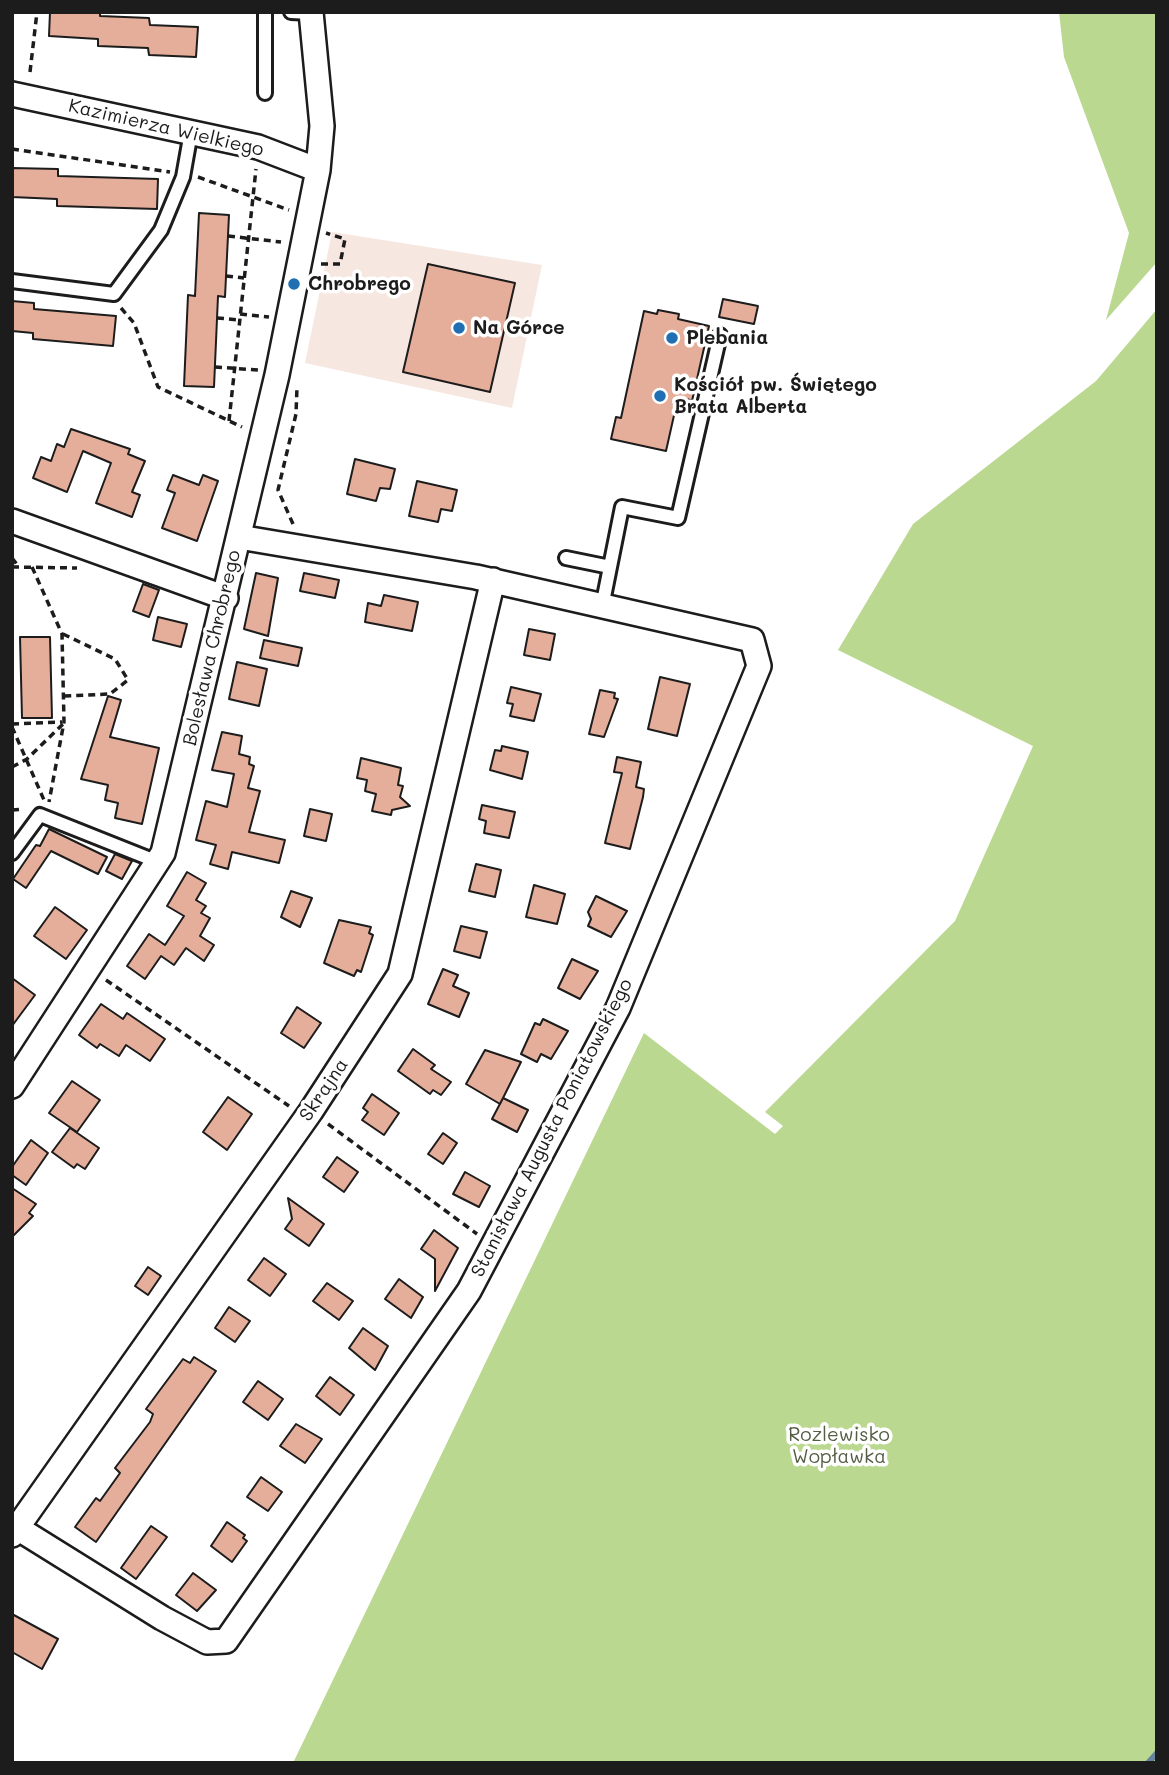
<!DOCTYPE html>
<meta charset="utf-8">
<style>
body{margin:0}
#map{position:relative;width:1169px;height:1775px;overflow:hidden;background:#fff;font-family:Mali,sans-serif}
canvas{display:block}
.frame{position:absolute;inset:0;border:14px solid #1c1c1c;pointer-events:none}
</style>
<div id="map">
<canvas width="1169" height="1775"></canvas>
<div class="frame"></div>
</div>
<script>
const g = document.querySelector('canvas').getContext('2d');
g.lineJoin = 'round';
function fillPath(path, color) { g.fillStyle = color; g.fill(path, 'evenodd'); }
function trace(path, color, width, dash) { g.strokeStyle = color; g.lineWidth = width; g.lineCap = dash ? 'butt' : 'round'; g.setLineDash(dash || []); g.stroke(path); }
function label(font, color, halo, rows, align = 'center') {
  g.font = font + ' Mali,sans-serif'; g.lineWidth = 7; g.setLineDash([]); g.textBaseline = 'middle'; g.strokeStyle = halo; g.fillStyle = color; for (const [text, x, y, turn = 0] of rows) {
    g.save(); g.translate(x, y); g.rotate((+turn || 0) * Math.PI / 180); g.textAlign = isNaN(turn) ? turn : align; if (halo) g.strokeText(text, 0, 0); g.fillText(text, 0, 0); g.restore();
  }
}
fillPath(new Path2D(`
 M332 232 542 265 512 408 305 363Z`), '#f7e7e1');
fillPath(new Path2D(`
 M1059 12H1157V262L1106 320 1129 233 1064 57Z
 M1157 309V1763H293L644 1033 775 1134 783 1126 765 1112 955 921 1033 746 838 650 913 524 1096 381Z`), '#bbd890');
trace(new Path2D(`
 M1148 1763 1157 1753`), '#66849e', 6);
const building = new Path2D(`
 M50 12H100V16L149 18 150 25 198 27 196 57 149 55 148 48 98 46V39L49 36Z
 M12 168 58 169V176L158 179 157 209 57 206V199L12 197Z
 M199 213 229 215 225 297 218 296 214 387 184 386 188 295 195 296Z
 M428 264 515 283 490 392 403 372Z
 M723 299 758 306 754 324 719 317Z
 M12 301 34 303V309L116 316 113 346 33 339V333L12 331Z
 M658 310 679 314 678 319 709 326 692 401 687 399 686 404 677 402 666 451 611 439 616 417 621 418 644 311 657 314Z
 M71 429 130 449 128 454 145 461 132 492 140 495 132 517 96 503 111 463 83 451 67 492 33 478 41 457 51 461 57 444 64 447Z
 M355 459 395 469 390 489 380 488 376 501 347 494Z
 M173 475 199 485 203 475 218 481 197 541 162 528 175 493 167 490Z
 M417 481 457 490 452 511 441 509 438 522 409 516Z
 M256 573 278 578 268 636 244 629Z
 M304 573 339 580 335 598 300 591Z
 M143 584 159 590 149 617 133 611Z
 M384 595 418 602 412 631 365 622 368 603 381 606Z
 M158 617 187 624 181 647 153 640Z
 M529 629 555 634 550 660 524 655Z
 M20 637H50L52 718H22Z
 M264 640 302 648 298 666 260 658Z
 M237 662 267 669 259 706 229 699Z
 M660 677 690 684 677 736 648 729Z
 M511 687 541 694 534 721 510 716 513 704 507 703Z
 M600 690 615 693 614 698 618 699 604 737 589 734Z
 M108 696 121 700 110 737 159 748 142 824 115 818 118 803 105 800 108 785 81 779Z
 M222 732 242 736 239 754 250 757 249 764 254 766 248 788 260 791 249 832 285 840 279 863 232 852 228 869 210 864 216 845 196 840 206 801 227 807 234 774 212 770Z
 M502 746 528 752 522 779 490 770 495 750 501 751Z
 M617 757 641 762 636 787 644 789 643 797 630 849 605 843 622 773 614 772Z
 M361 758 401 768 398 785 403 786 400 797 410 806 392 810 391 815 372 811 376 794 365 791 367 780 357 778Z
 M482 805 515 812 509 838 484 833 486 821 479 819Z
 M310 809 332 814 326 841 304 836Z
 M49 829 107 857 98 874 51 851 26 888 13 879 36 845 40 846Z
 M115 854 132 861 122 879 106 871Z
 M476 864 501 870 495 897 469 891Z
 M187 872 206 883 196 900 206 906 201 913 210 918 200 936 214 945 204 961 186 948 174 965 161 956 145 979 127 966 149 934 165 945 184 916 167 906Z
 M534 885 565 894 557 924 526 917Z
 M291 891 312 898 300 927 281 917Z
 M596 896 627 911 611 937 588 926 591 919 588 912Z
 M55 907 87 930 66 959 34 936Z
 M339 920 371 927 369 933 373 935 361 972 357 970 354 976 324 963Z
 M461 926 487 932 480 958 454 951Z
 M572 959 598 971 580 999 558 988Z
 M443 969 458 975 453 986 469 993 459 1017 428 1004Z
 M12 978 35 995 12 1026Z
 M101 1004 123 1019 127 1013 165 1039 150 1061 126 1045 119 1056 100 1044 97 1048 79 1035Z
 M297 1007 321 1023 304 1048 281 1033Z
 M543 1019 568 1031 551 1059 541 1054 537 1062 521 1054 535 1023 540 1025Z
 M413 1049 435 1065 431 1069 451 1082 441 1095 433 1090 430 1094 398 1071Z
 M485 1050 521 1062 500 1104 466 1084Z
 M72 1081 100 1100 77 1132 49 1113Z
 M372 1094 399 1113 384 1135 362 1120 368 1112 363 1108Z
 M228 1097 252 1114 227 1150 203 1132Z
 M503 1098 528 1110 517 1132 492 1119Z
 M70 1128 99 1148 85 1169 77 1164 74 1168 52 1152Z
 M443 1133 457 1143 443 1164 428 1154Z
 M31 1140 48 1153 26 1185 12 1175V1167Z
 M337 1157 358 1172 344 1192 323 1177Z
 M465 1172 490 1186 479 1207 453 1194Z
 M12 1188 36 1204 29 1213 33 1216 12 1237Z
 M288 1198 324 1224 309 1246 285 1229 292 1219Z
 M434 1230 458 1248 435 1291V1259L421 1249Z
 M264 1258 286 1274 270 1296 248 1280Z
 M148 1267 161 1276 148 1295 135 1286Z
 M399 1279 423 1297 411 1318 385 1299Z
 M327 1283 353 1301 339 1320 313 1301Z
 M229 1307 250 1321 235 1342 215 1328Z
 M363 1328 388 1346 375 1370 349 1348Z
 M194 1357 216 1371 96 1542 75 1527 96 1498 100 1501 120 1473 115 1468 150 1422 153 1414 146 1409 157 1394 183 1359 190 1363Z
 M330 1377 354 1395 340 1415 316 1396Z
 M258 1381 283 1399 268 1420 243 1402Z
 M296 1424 322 1439 305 1463 280 1446Z
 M261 1477 282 1492 268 1511 247 1497Z
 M227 1522 245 1535 243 1538 247 1541 232 1562 211 1546Z
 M151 1526 167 1537 136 1579 121 1568Z
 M193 1573 216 1590 197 1611 176 1595Z
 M12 1614 58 1639 42 1669 12 1652Z`);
fillPath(building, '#e5ae9b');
trace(building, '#1c1c1c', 2);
const service = new Path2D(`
 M265 12V93
 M291 12 311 13
 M12 281 114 294 161 230 183 177 191 132
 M566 558 610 567
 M602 607 622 507 678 518 720 335
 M12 853 40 815 158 862`);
const minor = new Path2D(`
 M12 94 258 147 318 170
 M12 521 226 598
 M12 1086 163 853 277 375 318 170 322 126 311 12
 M19 1529 162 1618 207 1642 226 1641 469 1291 618 1008 759 666 752 640 476 577 239 537
 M12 1535 311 1111 400 974 493 580`);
trace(service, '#1c1c1c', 18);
trace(minor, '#1c1c1c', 28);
trace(new Path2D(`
 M30 72 37 12
 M12 149 170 172
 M198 177 289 210
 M228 236 281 242
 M321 264H340L345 239 326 233
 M226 276 244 278
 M121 308 134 323 158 387 242 427
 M240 314 269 317
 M217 318 240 320
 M215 367 258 370
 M229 421 256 169
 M293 524 278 490 296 414 297 387
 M12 558 19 567
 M12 567 77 568
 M32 567 62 634 64 722 49 802
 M63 634 115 659 128 680 110 694 64 696
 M12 724 62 722
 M12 727 44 800
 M12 767 27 759 63 724
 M12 810 24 809
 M106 980 289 1106
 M328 1124 477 1234`), '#1c1c1c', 3.5, [7, 5]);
trace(service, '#fff', 12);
trace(minor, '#fff', 23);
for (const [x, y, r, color] of [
 [294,284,7,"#1f6fb2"],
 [459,328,7,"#1f6fb2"],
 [672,338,7,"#1f6fb2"],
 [660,396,7,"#1f6fb2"]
]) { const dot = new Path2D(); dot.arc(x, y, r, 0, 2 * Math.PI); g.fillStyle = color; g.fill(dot); trace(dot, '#fff', 2.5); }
label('19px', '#1c1c1c', '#fff', [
 ["Kazimierza Wielkiego",166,128,13],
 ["Bolesława Chrobrego",212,648,-77],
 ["Skrajna",324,1090,-56],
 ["Stanisława Augusta Poniatowskiego",552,1128,-63]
]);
label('bold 19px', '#1c1c1c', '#fff', [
 ["Chrobrego",308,284],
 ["Na Górce",473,328],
 ["Plebania",686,338],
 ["Kościół pw. Świętego",674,385],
 ["Brata Alberta",674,407]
], 'left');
label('19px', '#545e45', '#fff', [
 ["Rozlewisko",839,1435],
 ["Wopławka",839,1457]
]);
</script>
